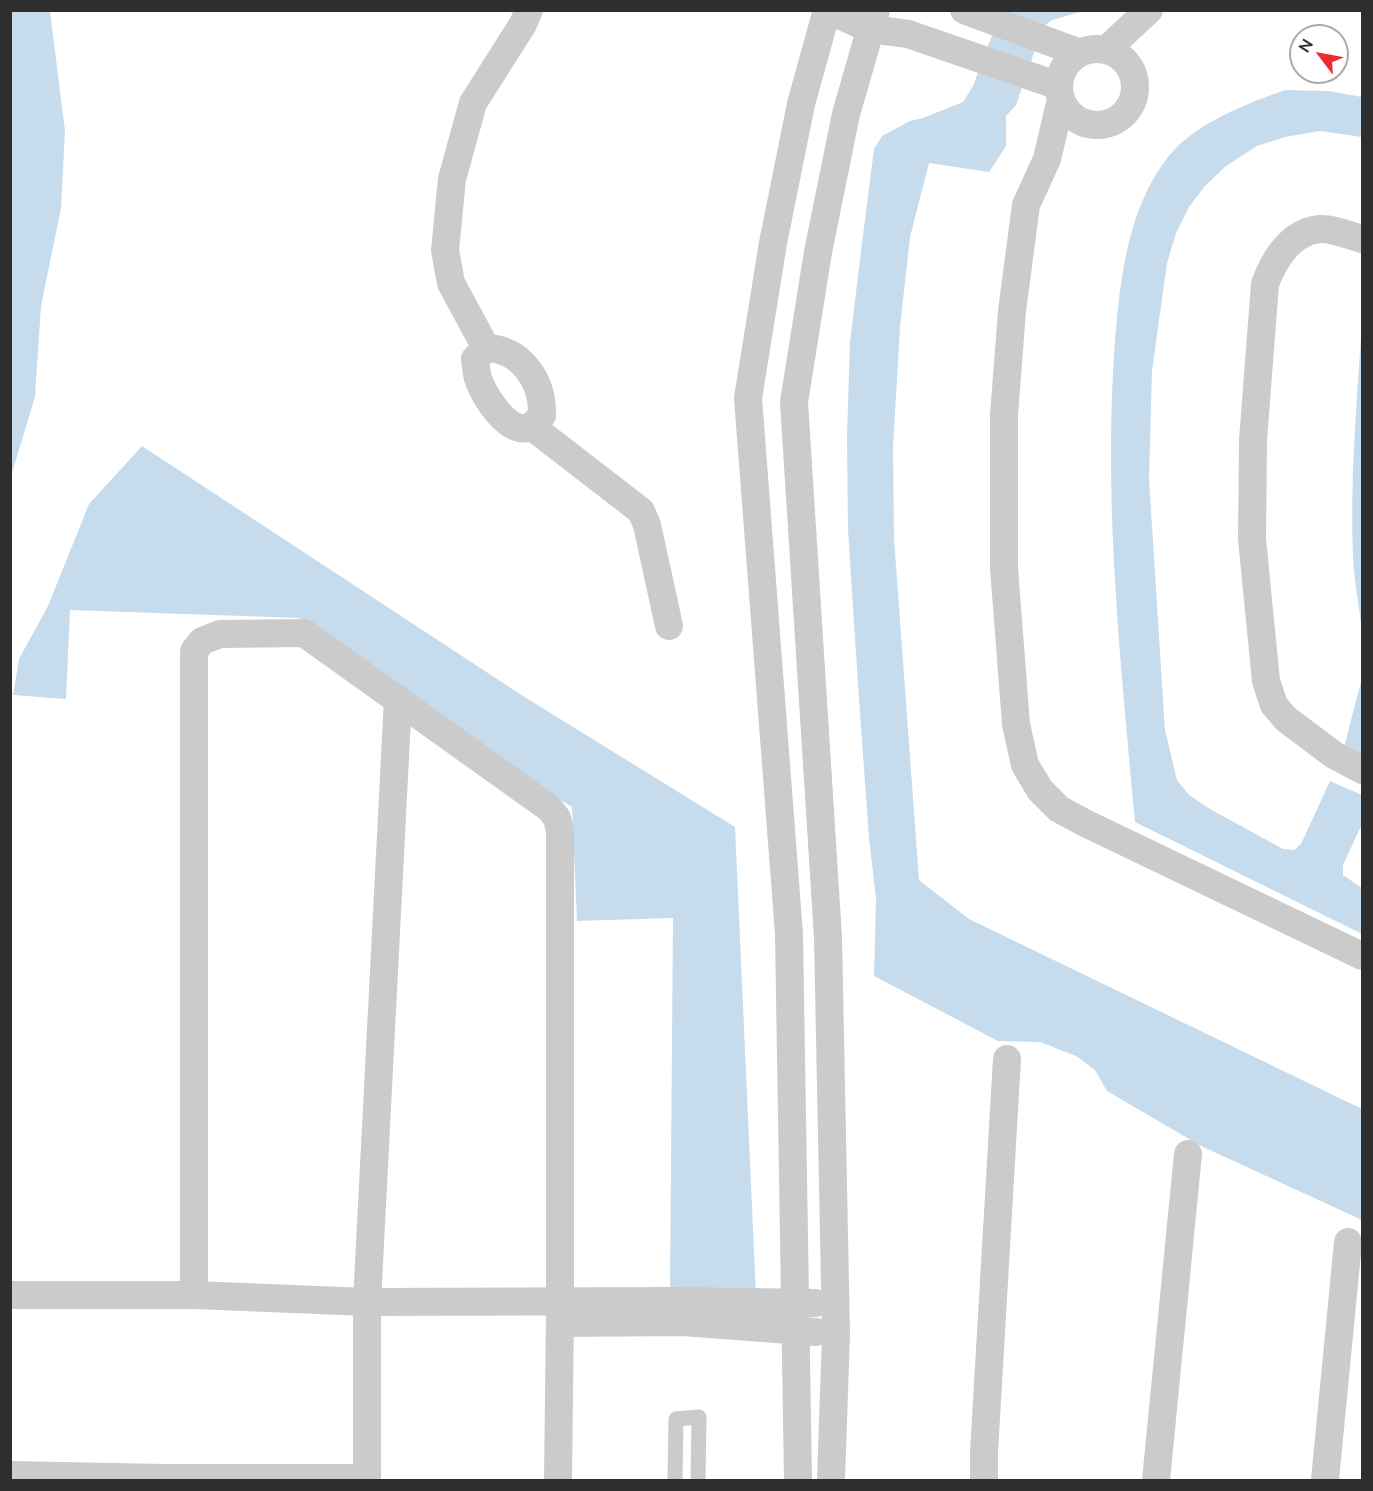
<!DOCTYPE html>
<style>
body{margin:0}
#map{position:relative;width:1373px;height:1491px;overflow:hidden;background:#fff;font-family:Mulish,sans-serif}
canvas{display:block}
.frame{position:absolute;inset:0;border:12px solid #2e2e2e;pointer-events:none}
.north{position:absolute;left:1289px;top:24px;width:60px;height:60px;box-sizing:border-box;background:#fff;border:2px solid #ababab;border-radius:50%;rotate:302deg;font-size:16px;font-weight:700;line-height:24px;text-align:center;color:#2e2e2e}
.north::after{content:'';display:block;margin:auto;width:21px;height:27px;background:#ec2a2f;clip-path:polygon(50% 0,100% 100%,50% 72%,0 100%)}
</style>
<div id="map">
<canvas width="1373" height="1491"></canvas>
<div class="frame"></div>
<div class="north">N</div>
</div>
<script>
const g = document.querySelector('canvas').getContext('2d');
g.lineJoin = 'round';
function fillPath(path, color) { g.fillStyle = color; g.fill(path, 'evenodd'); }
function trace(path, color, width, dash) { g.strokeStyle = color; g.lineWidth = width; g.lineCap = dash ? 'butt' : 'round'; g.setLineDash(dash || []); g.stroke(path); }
fillPath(new Path2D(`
 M11 10 50 11 65 131 61 208 41 306 35 397 11 476Z
 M998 11H1084L1052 20 1043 27 1016 105 1006 116V146L989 172 929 163 910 237 900 327 893 447 894 538 919 880 969 919 1362 1109V1220L1201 1146 1107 1091 1095 1070 1076 1056 1040 1042 998 1041 874 976 876 899 869 838 858 685 848 530 847 437 850 342 862 243 874 149 882 136 910 121 923 118 963 102 973 86 999 17Z
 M1285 90 1329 91 1362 97V137L1320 131 1285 137 1257 146 1226 166 1204 187 1189 207 1176 233 1167 263 1152 371 1149 479 1165 730 1177 780 1189 795 1210 809 1283 849 1294 850 1301 844 1330 781 1362 795V824L1343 865V875L1362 888V934L1135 822C1121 667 1104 511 1114 355 1119 288 1125 212 1168 157 1195 123 1246 104 1285 90Z
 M1361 337H1362V630C1359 605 1354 581 1353 557 1350 483 1356 410 1361 337Z
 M142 446 523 696 735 827 756 1296 670 1290 673 918 577 921 572 807 477 748 299 618 70 610 66 699 13 695 19 659 48 606 89 504Z
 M1362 678V755L1344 747Z`), '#c6dced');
trace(new Path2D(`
 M675 1480 676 1419 699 1417 698 1480`), '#cbcbcb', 15);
trace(new Path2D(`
 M828 10 870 29 908 34 1059 86
 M964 10 1080 53
 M1059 87a38 38 0 1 1 76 0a38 38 0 1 1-76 0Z
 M1106 50 1149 10
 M1061 99 1047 159 1026 205 1012 311 1004 415V568L1016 724 1025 765 1040 790 1059 809 1085 823 1362 956
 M1362 239C1351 236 1331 228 1320 229 1290 232 1274 260 1265 284L1253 440 1252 539 1266 681 1274 705 1286 719 1334 755 1362 770
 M486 348 451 283 445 250 452 179 473 103 523 24 529 10
 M486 348C522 349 543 382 542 415 539 418 536 423 532 426 510 439 483 395 478 378 476 372 476 365 475 359Z
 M531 426 641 511 647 525 669 626
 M10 1295H194L367 1302 679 1301 815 1303
 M194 1295V651L202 641 220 634 304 633 549 808 557 818 560 831V1313L558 1480
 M560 1323 683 1322 816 1332
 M10 1475 164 1478H367
 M367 1480V1302L398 699
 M798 1480 789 934 748 398 773 243 801 104 827 10
 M831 1480 836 1334 828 937 794 402 818 252 846 114 876 10
 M984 1480V1452L1007 1059
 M1156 1480 1188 1154
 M1325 1480 1348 1242`), '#cbcbcb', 28);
</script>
